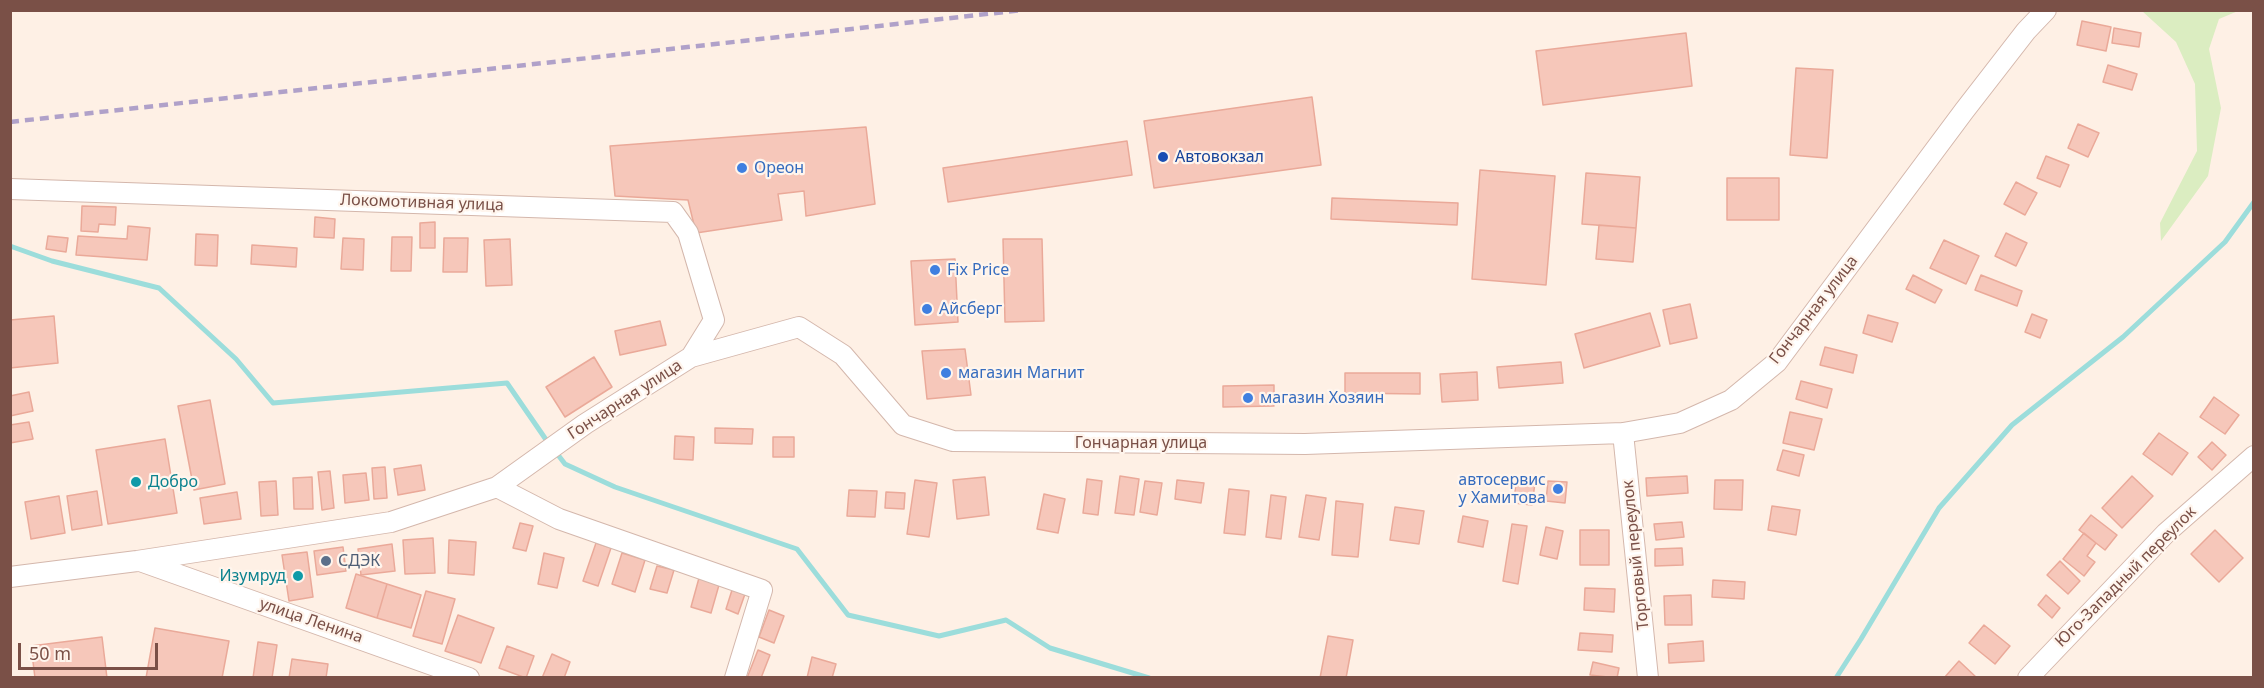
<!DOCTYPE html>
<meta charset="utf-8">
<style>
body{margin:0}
#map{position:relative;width:2264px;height:688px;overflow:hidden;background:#fef0e5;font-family:"Noto Sans",sans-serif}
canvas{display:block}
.frame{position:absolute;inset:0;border:12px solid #7a5047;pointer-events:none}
.scale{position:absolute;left:18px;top:643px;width:140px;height:27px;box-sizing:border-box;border:3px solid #7a5047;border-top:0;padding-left:8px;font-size:18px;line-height:21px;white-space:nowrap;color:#7a5047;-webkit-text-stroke:4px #fff5ed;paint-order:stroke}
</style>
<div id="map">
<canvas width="2264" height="688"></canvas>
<div class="frame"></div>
<div class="scale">50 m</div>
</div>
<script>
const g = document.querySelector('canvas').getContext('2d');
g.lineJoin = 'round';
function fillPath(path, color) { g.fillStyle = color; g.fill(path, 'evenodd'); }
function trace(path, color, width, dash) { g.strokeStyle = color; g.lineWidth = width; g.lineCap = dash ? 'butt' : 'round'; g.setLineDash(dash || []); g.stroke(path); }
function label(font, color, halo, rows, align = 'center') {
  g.font = font + ' "Noto Sans",sans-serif'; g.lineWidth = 4.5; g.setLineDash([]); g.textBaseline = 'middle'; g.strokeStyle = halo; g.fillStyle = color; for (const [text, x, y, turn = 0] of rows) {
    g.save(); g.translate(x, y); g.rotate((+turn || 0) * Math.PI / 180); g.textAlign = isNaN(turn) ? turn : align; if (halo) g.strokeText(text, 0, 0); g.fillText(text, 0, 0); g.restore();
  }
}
fillPath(new Path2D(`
 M2142 11H2238L2219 19 2209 49 2221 108 2208 176 2161 241 2160 223 2197 151 2195 84 2176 42Z`), '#dbedc1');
trace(new Path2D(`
 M10 246 52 261 159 288 236 359 273 403 507 383 549 444
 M555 451 565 464 615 487 797 549 848 615 939 636 1006 620 1050 648 1149 678
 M1836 678 1861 639 1939 508 2012 425 2123 337 2225 242 2254 202`), '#9cdddb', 5);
const building = new Path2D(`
 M2082 21 2111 27 2106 51 2077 45Z
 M2114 28 2141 33 2139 47 2112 43Z
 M1686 33 1692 86 1543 105 1536 51Z
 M2108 65 2137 74 2132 90 2103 82Z
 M1796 68 1833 70 1827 158 1790 155Z
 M1312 97 1321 165 1154 188 1144 121Z
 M2078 124 2099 133 2088 157 2068 148Z
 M866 127 875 204 806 216 804 191 778 194 782 220 696 233 688 200 615 196 610 146Z
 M1127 141 1132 175 948 202 943 168Z
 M2046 156 2069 165 2060 187 2037 178Z
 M1480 170 1555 176 1546 285 1472 279Z
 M1586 173 1640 177 1636 228 1582 224Z
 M1727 178H1779V220H1727Z
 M2016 182 2037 193 2025 215 2004 204Z
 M1332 198 1458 203 1457 225 1331 219Z
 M82 206 116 207 115 225 99 224 98 232 81 231Z
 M315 217 335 219 334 238 314 237Z
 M435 222V248H420V223Z
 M1599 225 1636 228 1633 262 1596 259Z
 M128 226 150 228 147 260 76 255 78 236 127 239Z
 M2006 233 2027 243 2016 266 1995 256Z
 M196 234 218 235 217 266 195 265Z
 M48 236 68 238 66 252 46 249Z
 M392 237H412L411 271H391Z
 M343 238 364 239 363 270 341 269Z
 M444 238H468L467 272H443Z
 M510 239 512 285 486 286 484 240Z
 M1003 239H1042L1044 321 1005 322Z
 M1944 240 1979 256 1966 284 1930 268Z
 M252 245 297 248 296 267 251 264Z
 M955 259 958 322 915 325 911 261Z
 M1913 275 1942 290 1935 303 1906 289Z
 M1981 275 2022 291 2017 306 1975 290Z
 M1690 304 1697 338 1670 344 1663 310Z
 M1650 313 1660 346 1584 368 1575 334Z
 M2032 314 2047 320 2040 338 2025 332Z
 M1868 315 1898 323 1892 342 1863 333Z
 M54 316 58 363 10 368V320Z
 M660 321 666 345 620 355 615 331Z
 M1825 347 1857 355 1853 373 1820 365Z
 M965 349 971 395 927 399 922 351Z
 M594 357 612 387 565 417 546 387Z
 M1561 362 1563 383 1499 388 1497 367Z
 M1477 372 1478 400 1442 402 1440 374Z
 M1345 373H1420V394L1345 393Z
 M1801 381 1832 389 1827 408 1796 399Z
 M1274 385V406L1223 407V386Z
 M29 392 33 411 10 416V396Z
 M2214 397 2239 415 2225 434 2200 417Z
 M210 400 225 484 194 490 178 406Z
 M1790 412 1822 419 1814 450 1783 443Z
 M29 422 33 439 10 443V425Z
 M715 428 753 429 752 444 715 443Z
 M2159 433 2188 453 2172 475 2143 454Z
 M675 436 694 437 693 460 674 459Z
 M773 437H794V457H773Z
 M165 439 177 513 108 524 96 450Z
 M2212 442 2226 455 2212 470 2198 457Z
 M1783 450 1804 455 1799 476 1777 470Z
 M421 465 425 490 398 495 394 469Z
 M385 467 387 498 374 499 372 468Z
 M330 471 334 508 322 510 318 472Z
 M366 473 369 500 345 503 343 475Z
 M1120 476 1139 479 1134 515 1115 513Z
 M1687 476 1688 493 1647 496 1646 478Z
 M2132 476 2153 496 2122 528 2102 508Z
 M312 477 313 509H294L293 478Z
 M985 477 989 515 957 519 953 480Z
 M1087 479 1102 481 1098 515 1083 513Z
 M915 480 937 483 929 537 907 534Z
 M1177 480 1204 483 1201 503 1175 499Z
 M1715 480H1743L1742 510 1714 509Z
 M276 481 278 515 261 516 259 482Z
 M1145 481 1162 483 1157 515 1140 512Z
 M1516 481 1535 483 1532 505 1514 503Z
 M1548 481 1567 482 1565 503 1546 501Z
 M1229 489 1249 491 1245 535 1224 533Z
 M849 490 877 491 875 517 847 516Z
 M97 491 102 525 72 530 67 496Z
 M237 492 241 519 204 524 200 498Z
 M886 492 905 493 904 509 885 508Z
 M1044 494 1065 499 1058 533 1037 529Z
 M1271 495 1286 497 1281 539 1266 537Z
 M1306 495 1326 498 1319 540 1299 537Z
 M59 496 65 533 31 539 25 502Z
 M1336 501 1363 504 1358 557 1332 555Z
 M1772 506 1800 510 1796 535 1768 530Z
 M1395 507 1424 511 1419 544 1390 540Z
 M2091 515 2117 535 2105 550 2079 530Z
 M1463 516 1488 521 1483 547 1458 542Z
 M1682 522 1684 537 1656 540 1654 524Z
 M520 523 533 526 526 551 513 548Z
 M1512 524 1527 526 1518 584 1503 581Z
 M1546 527 1563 531 1557 559 1540 555Z
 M1580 530H1609V565H1580Z
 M2215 530 2243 558 2219 582 2191 554Z
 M2084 533 2096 543 2087 556 2095 562 2084 576 2063 559Z
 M433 538 435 573 405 574 403 540Z
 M449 540 476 542 474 575 448 573Z
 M596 543 611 548 598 586 583 581Z
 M392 544 395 571 361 575 358 549Z
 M343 547 346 571 317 575 314 551Z
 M1682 548 1683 565 1655 566V549Z
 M307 552 313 597 289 601 282 555Z
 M544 553 564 558 557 588 538 584Z
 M622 553 645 560 635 592 612 584Z
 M2060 561 2080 581 2068 594 2047 575Z
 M657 566 674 570 667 593 650 589Z
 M356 574 387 584 377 618 346 608Z
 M699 578 719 585 711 613 691 607Z
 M1713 580 1745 582 1744 599 1712 597Z
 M387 584 421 595 411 628 377 618Z
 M1585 588 1615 589 1614 612 1584 610Z
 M732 590 745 594 738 614 726 609Z
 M426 591 455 599 442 644 413 636Z
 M1691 595 1692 625H1665L1664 596Z
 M2046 595 2060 608 2052 618 2038 605Z
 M769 610 784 616 774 643 759 637Z
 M458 615 494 628 481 663 445 651Z
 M1984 625 2010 646 1995 664 1969 643Z
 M155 628 229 641 222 678H146Z
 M1580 633 1613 635 1612 652 1578 650Z
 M1328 636 1353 640 1346 678H1320Z
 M102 637 107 678H35L31 646Z
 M1703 641 1704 661 1669 663 1668 644Z
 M258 642 277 645 272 678H253Z
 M507 646 534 656 526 678 499 668Z
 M758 650 770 655 761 678H747Z
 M552 654 570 662 564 678H542Z
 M812 657 836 664 832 678H807Z
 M292 659 328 664 326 678H289Z
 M1959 661 1977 678H1944Z
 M1593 662 1619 668 1617 678 1590 675Z`);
fillPath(building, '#f6c7ba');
trace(building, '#eaa999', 1.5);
const minor = new Path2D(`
 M10 189 673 212 688 233 714 320 691 357
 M1623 433 1648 678
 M497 487 559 519 762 590 735 678
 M140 561 469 678
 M10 577 137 561 391 522 497 487 585 424 691 357 799 327 843 355 903 425 953 441 1305 444 1623 433 1680 423 1731 400 1777 362 1964 111 2026 31 2046 10
 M2028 678 2166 533 2254 456`);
trace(minor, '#d4b7ac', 22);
trace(minor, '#fff', 20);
trace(new Path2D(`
 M10 122 1023 10`), '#b0a1c9', 4.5, [9, 6]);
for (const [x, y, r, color] of [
 [1163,157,6,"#1a4fb4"],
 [742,168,6,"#3f7fe0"],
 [935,270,6,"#3f7fe0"],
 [927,309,6,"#3f7fe0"],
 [946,373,6,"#3f7fe0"],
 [1248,398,6,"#3f7fe0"],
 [136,482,6,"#0f9aa8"],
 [1558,489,6,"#3f7fe0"],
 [326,561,6,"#5c6f8a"],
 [298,576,6,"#0f9aa8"]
]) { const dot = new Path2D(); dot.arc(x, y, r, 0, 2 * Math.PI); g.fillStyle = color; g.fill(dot); trace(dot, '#fff5ed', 2); }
label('16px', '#164399', '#fff5ed', [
 ["Автовокзал",1175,157]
], 'left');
label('16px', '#366cbe', '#fff5ed', [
 ["Ореон",754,168],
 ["Fix Price",947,270],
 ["Айсберг",939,309],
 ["магазин Магнит",958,373],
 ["магазин Хозяин",1260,398],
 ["автосервис",1546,480,"right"],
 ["у Хамитова",1546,498,"right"]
], 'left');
label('16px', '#7a5047', '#fff5ed', [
 ["Локомотивная улица",422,203,2],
 ["Гончарная улица",1814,310,-52],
 ["Гончарная улица",625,400,-33],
 ["Гончарная улица",1141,443],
 ["Торговый переулок",1636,555,-96],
 ["Юго-Западный переулок",2126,577,-45],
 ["улица Ленина",311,621,19]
]);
label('16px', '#0d838f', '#fff5ed', [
 ["Добро",148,482],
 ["Изумруд",286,576,"right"]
], 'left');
label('16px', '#4e5e75', '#fff5ed', [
 ["СДЭК",338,561]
], 'left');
</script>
